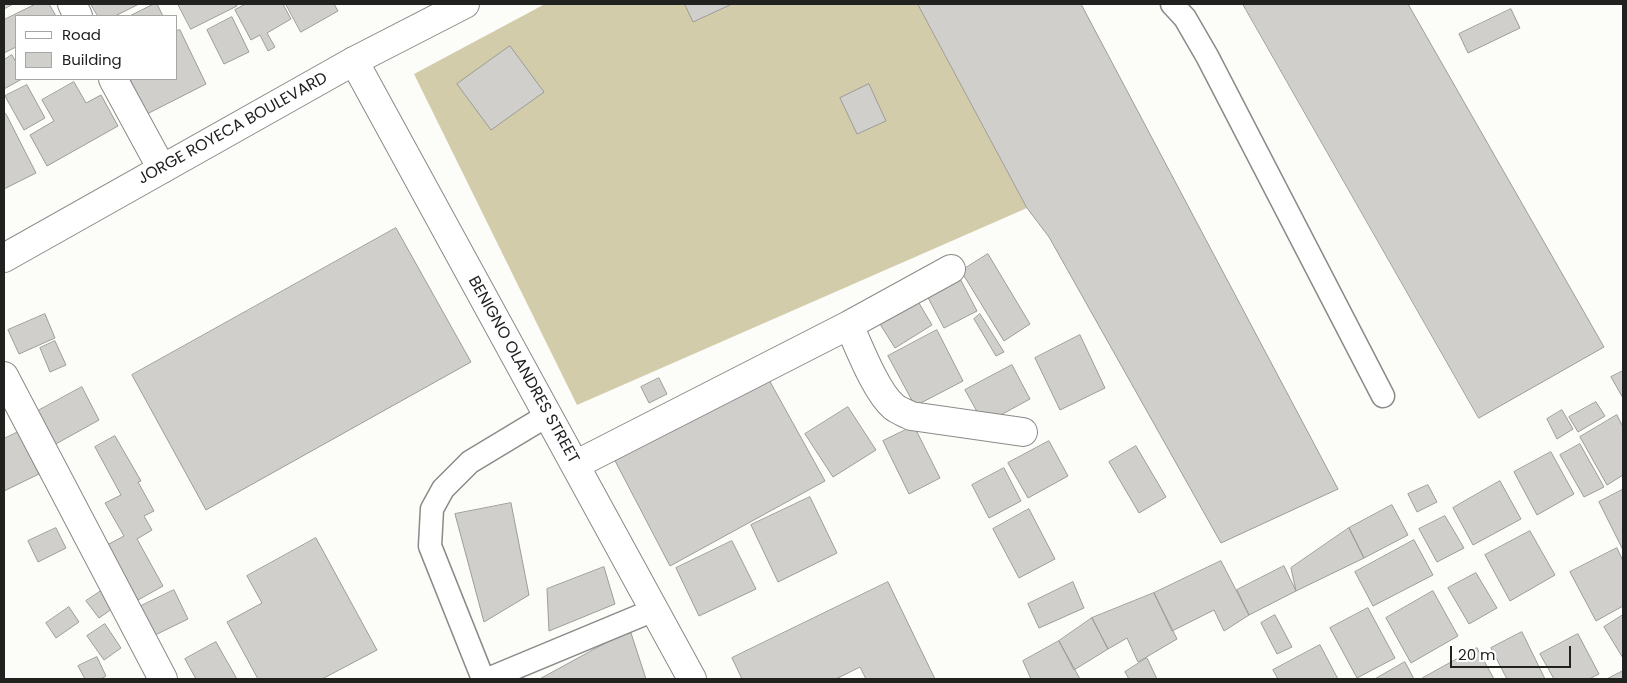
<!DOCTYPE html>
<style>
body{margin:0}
#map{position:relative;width:1627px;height:683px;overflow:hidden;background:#fcfcf9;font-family:Poppins,sans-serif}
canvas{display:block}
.frame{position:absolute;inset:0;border:5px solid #212120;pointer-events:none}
.legend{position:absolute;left:15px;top:15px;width:162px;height:65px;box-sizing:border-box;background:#fff;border:1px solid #a6a6a6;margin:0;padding:6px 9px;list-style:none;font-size:15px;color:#212120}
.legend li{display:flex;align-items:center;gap:10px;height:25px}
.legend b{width:25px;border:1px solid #a6a6a6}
.scale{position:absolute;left:1450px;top:646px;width:121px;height:22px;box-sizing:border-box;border:2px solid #212120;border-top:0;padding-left:6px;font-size:15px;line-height:18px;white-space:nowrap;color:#212120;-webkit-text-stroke:4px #fff;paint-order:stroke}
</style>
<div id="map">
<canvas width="1627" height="683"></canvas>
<div class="frame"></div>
<ul class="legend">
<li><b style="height:6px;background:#fff"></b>Road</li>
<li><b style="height:14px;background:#d0cfcc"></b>Building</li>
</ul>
<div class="scale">20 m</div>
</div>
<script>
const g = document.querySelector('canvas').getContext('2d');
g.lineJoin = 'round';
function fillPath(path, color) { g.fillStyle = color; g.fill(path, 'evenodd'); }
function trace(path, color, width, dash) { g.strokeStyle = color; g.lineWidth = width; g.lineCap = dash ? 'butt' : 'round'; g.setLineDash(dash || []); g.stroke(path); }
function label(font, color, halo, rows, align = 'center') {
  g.font = font + ' Poppins,sans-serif'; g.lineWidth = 4; g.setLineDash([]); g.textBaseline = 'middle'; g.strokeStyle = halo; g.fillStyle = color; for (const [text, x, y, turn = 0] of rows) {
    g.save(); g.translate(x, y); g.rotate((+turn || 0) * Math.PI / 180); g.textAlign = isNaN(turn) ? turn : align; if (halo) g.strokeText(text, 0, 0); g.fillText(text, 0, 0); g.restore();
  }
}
fillPath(new Path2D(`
 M545 4H918L1027 208 577 405 414 74Z`), '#d2ccaa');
const building = new Path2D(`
 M4 4H13L4 9Z
 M36 4H49L56 16H16V47L4 53V20Z
 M91 4H139L115 16H98Z
 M154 4H157L163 16H130Z
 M178 4H236L237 6 191 29Z
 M246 4H283L291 19 267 33 275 47 268 51 260 35 251 40 235 10Z
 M286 4H334L338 11 301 32Z
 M688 4H732L693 22 685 5Z
 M918 4H1081L1338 489 1221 543 1049 237 1027 208Z
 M1243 4H1408L1604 347 1479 418Z
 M1511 9 1520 28 1468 53 1459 34Z
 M232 17 249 52 224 64 207 30Z
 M180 30 206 84 147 114 130 79H176V31Z
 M510 46 544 92 491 130 457 84Z
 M12 55 16 62V79H22L4 89V60Z
 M74 82 86 103 101 95 118 126 47 166 30 135 54 121 42 100Z
 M869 84 886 121 857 134 840 98Z
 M27 85 45 118 24 130 5 96Z
 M6 114 36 173 4 189V115Z
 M396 228 471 362 206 510 132 375Z
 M988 254 1030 324 1004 341 961 271Z
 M957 273 977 311 944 328 924 290Z
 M913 293 932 325 895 348 875 316Z
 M45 314 55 338 19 354 8 330Z
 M980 314 1004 352 996 356 974 319Z
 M937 330 963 381 915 406 888 356Z
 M1080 335 1105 388 1060 410 1035 358Z
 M55 341 66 365 50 372 40 348Z
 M1012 365 1030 399 984 424 965 390Z
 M1623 371V398L1611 377Z
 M659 378 667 394 649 403 641 387Z
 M768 378 825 481 670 566 612 455Z
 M82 387 99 420 54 445 36 412Z
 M1596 402 1605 416 1578 432 1569 417Z
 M848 407 876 450 833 477 805 434Z
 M1562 410 1573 429 1557 439 1547 419Z
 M1617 415 1623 427V475L1607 485 1580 437Z
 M914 426 940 478 909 494 883 441Z
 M18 432 39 474 4 491V439Z
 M115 436 141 481 138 482 154 511 144 516 152 530 137 539 163 586 138 600 107 545 124 536 105 503 121 495 95 447Z
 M1049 441 1068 476 1028 498 1008 463Z
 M1580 444 1604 487 1584 497 1560 455Z
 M1136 446 1166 497 1139 513 1109 462Z
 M1551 452 1574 494 1537 515 1514 472Z
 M1004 468 1021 501 989 518 972 485Z
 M1500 481 1521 519 1473 545 1453 508Z
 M1428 485 1437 502 1417 512 1408 494Z
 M1622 490 1623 493V550L1599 502Z
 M810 497 837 553 778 582 751 525Z
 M511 503 529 595 484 622 455 514Z
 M1392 505 1408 535 1364 558 1349 528Z
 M1029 509 1055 559 1019 578 993 529Z
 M1445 516 1464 548 1437 562 1419 529Z
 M56 528 66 548 38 562 28 541Z
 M1349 528 1364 558 1296 591 1291 568Z
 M1530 531 1555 575 1510 601 1485 555Z
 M316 538 377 650 322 679H258L227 622 262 603 247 576Z
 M1414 540 1433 575 1373 606 1355 572Z
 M732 541 756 589 699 616 676 568Z
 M1617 548 1623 561V606L1596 621 1570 572Z
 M1221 561 1249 615 1224 631 1214 610 1172 631 1154 593Z
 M1284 566 1296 591 1249 615 1237 590Z
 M604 567 615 604 549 631 547 589Z
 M1476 573 1497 608 1469 624 1448 588Z
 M888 582 935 679H866L860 667 836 679H742L732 658Z
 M1073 582 1084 608 1039 628 1028 604Z
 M104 589 116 606 99 618 86 601Z
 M174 590 188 619 151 637 137 608Z
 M1433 591 1458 636 1411 663 1386 618Z
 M1154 593 1177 639 1138 662 1127 638 1108 649 1092 618Z
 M69 607 79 622 56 638 46 623Z
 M1368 608 1395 658 1357 678 1330 628Z
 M1275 615 1292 647 1277 654 1261 623Z
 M1623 615V658L1604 627Z
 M1092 618 1108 649 1074 670 1059 641Z
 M105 624 121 648 104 660 87 636Z
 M630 630 646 679H540Z
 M1522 632 1545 679H1507L1491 648Z
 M1578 634 1599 674 1589 679H1554L1540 654Z
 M1059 641 1080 679H1031L1023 661Z
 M216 642 237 679H196L185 659Z
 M1320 645 1338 679H1278L1273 670Z
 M1477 648 1494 679H1424L1423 678Z
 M97 657 106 676 101 679H85L78 666Z
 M1147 658 1157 679H1129L1125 672Z
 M1405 662 1414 679H1375Z
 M1623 671V679H1607Z`);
fillPath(building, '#d0cfcc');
trace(building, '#9c9c99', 1);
const service = new Path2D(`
 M1172 4 1185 18 1207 56 1383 396
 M483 679 430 546 432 509 443 489 470 462 548 415
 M488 679 654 610`);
const minor = new Path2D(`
 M72 4 78 16
 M354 61 692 679
 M113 79 162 169
 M849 325C859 347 876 392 894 407 899 411 906 413 911 416L1023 432
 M4 376 163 679
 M575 465 849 325 951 269`);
const tertiary = new Path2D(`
 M4 258 354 61 465 4`);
trace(service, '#8b8a88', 25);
trace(minor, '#8b8a88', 30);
trace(tertiary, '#8b8a88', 30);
trace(service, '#fff', 22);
trace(minor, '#fff', 28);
trace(tertiary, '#fff', 28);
label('16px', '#212120', '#fff', [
 ["JORGE ROYECA BOULEVARD",233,129,-29],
 ["BENIGNO OLANDRES STREET",523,370,61]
]);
</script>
